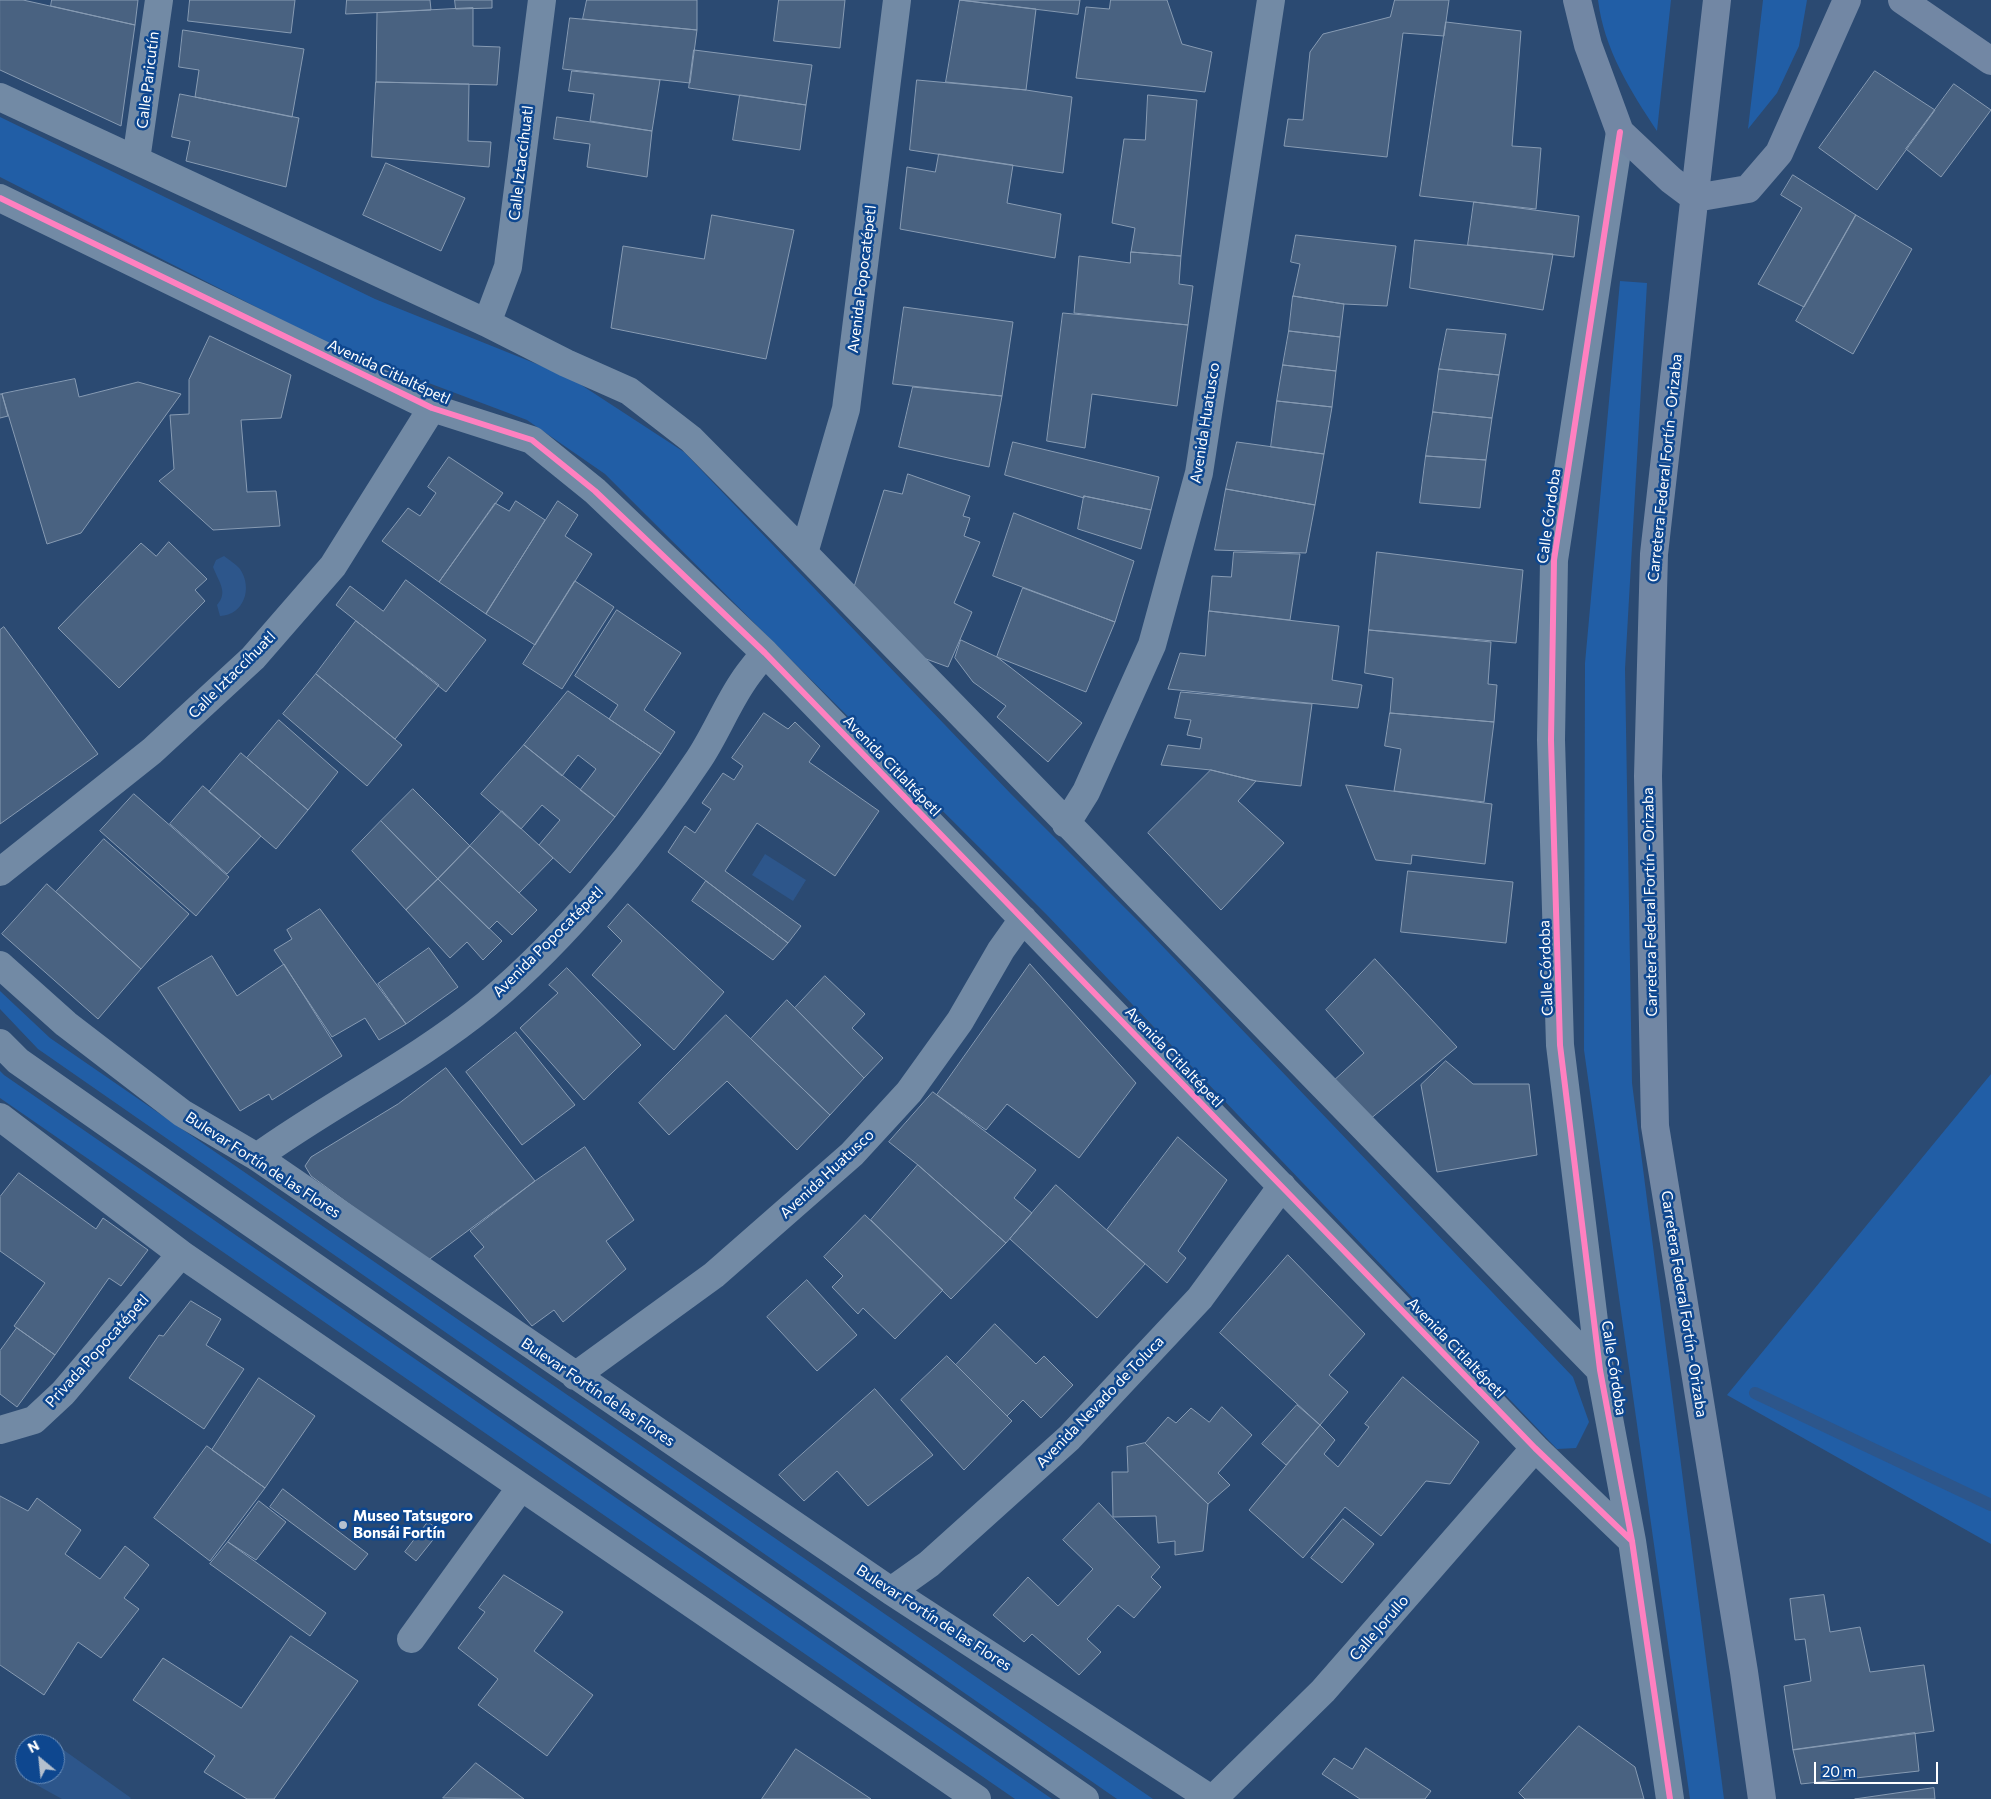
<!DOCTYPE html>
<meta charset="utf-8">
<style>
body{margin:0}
#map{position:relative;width:1991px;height:1799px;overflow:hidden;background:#2b4a72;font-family:Commissioner,sans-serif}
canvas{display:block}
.north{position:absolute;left:15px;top:1734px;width:50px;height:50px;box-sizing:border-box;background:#0e478f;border:1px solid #6e91bc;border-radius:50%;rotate:332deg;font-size:14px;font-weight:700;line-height:20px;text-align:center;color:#fff}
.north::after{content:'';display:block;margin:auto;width:18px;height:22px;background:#b5c0ce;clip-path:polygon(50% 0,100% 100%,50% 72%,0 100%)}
.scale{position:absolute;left:1814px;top:1762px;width:124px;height:22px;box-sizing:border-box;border:2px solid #fff;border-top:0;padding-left:6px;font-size:15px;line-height:18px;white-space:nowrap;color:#fff;-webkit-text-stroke:4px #0e478f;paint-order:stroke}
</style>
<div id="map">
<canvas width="1991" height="1799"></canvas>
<div class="north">N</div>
<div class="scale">20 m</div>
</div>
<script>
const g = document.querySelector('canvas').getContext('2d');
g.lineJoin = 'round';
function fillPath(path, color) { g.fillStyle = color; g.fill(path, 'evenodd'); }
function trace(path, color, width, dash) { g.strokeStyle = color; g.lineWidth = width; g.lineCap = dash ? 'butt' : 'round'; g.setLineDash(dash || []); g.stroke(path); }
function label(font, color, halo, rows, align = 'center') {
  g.font = font + ' Commissioner,sans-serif'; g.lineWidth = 5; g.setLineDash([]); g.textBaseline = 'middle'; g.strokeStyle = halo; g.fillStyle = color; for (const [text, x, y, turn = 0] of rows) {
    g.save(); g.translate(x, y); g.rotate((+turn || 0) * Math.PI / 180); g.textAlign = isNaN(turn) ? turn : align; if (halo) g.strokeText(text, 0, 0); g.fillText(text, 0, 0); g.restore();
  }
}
fillPath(new Path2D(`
 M1598 0H1671L1657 131C1630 90 1604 49 1598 0Z
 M1763 0H1807L1799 46 1777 93 1748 129Z
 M0 117 375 299 569 377 684 452 1011 794 1148 931 1573 1377 1589 1422 1576 1448 1557 1449 1046 914 605 474 527 420 341 350 0 177Z
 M1620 281 1647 283 1625 669 1632 1083 1724 1799H1690L1584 1050 1585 663Z
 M0 991 50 1038 1153 1799H1117L38 1049 0 1009Z
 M0 1071 4 1075 1052 1799H1015L0 1098Z
 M1991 1074V1544L1727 1395Z`), '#215ea6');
fillPath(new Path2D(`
 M224 556C229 560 236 564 240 569 253 588 244 615 220 616L217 605C229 592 218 581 213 567L216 560Z
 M765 854 806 880 793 901 752 875Z
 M51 1741 131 1798 130 1799H62L24 1778 27 1774H55V1744H48Z`), '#2d568b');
trace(new Path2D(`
 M1755 1393 1991 1505`), '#2d568b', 12);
const building = new Path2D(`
 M0 0H23L135 25 121 126 0 70Z
 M52 0H138L135 25 51 6Z
 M190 0H295L291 33 188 21Z
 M347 0H430L431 10 346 14Z
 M455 0H492V8L456 9Z
 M587 0H697V30L583 19Z
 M779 0H845L840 48 774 41Z
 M960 0H1080L1078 14Z
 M960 0 1036 9 1026 90 946 82Z
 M1111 0H1167L1182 44 1212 52 1205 92 1076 78 1086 7 1109 9Z
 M1395 0H1449L1444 36 1403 33 1387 157 1284 146 1288 119 1303 120 1310 52 1323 34 1390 17Z
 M473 8V46L500 47 497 85 376 82 377 13Z
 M570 18 697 30 690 83 563 69Z
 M1446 22 1521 31 1512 146 1541 148 1536 209 1420 196Z
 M183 30 304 49 292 117 195 97 199 70 179 67Z
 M694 50 812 65 806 105 689 88Z
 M572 71 660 80 652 131 590 121 594 94 569 91Z
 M1875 71 1935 110 1877 190 1819 148Z
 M917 80 1026 90 1072 97 1063 173 910 150Z
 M376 82 469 84 468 141 491 142 489 167 372 157Z
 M1954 84 1991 110 1941 177 1906 149Z
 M180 94 299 118 286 187 186 161 190 141 172 137Z
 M740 95 806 105 800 150 733 140Z
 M1148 95 1197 100 1181 256 1131 252 1135 228 1112 223 1124 139 1145 140Z
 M557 117 652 131 647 177 587 167 590 144 554 139Z
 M939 154 1013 165 1007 203 1061 214 1055 258 900 229 907 167 935 172Z
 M386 163 465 198 441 251 363 215Z
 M1793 175 1856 215 1804 307 1758 284 1802 208 1781 195Z
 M1474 202 1579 216 1574 257 1468 245Z
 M712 215 794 230 766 359 611 328 623 246 704 259Z
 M1856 215 1912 249 1853 354 1796 321Z
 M1296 235 1396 246 1387 306 1344 304 1293 296 1300 264 1291 262Z
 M1415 240 1553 254 1543 310 1410 288Z
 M1131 252 1181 256 1179 284 1193 286 1188 325 1074 313 1079 256 1130 263Z
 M1293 296 1344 304 1340 337 1289 331Z
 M904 307 1013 322 1002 396 893 384Z
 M1063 313 1188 325 1177 406 1092 394 1085 448 1047 441Z
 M1447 329 1506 334 1499 375 1439 369Z
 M1289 331 1340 337 1336 371 1283 365Z
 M210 336 291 375 281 418 241 420 247 492 276 491 280 526 213 530 159 481 174 469 170 415 189 414V380Z
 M1283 365 1336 371 1332 407 1277 401Z
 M1439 369 1499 375 1492 418 1433 412Z
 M75 379 79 397 138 382 181 394 81 533 47 544 2 394Z
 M913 387 1002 396 989 467 899 447Z
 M0 394H2L8 416 0 418Z
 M1277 401 1332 407 1324 454 1271 447Z
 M1433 412 1492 418 1486 460 1426 456Z
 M1013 442 1159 477 1151 510 1084 496V498L1005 475Z
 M1237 442 1324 454 1315 505 1226 489Z
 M1426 456 1486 460 1480 508 1420 503Z
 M449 457 503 493 439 582 382 541 408 508 420 516 436 493 428 487Z
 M908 474 970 496 963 516 970 518 964 536 980 542 954 603 972 612 948 667 918 656 854 587 884 490 902 494Z
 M1226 489 1315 505 1306 553 1215 550Z
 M1084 496 1151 510 1141 549 1078 529Z
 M516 501 545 520 486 614 439 582 495 503 509 511Z
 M558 501 578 515 565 536 592 554 535 645 486 614Z
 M1014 513 1134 561 1115 622 993 576Z
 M169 542 207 579 195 590 205 601 119 688 58 628 141 543 156 556Z
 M1234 552 1300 554 1290 620 1209 611 1212 576 1231 577Z
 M1377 552 1523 570 1516 643 1369 630Z
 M406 580 486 640 446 692 336 605 350 586 383 611Z
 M575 581 614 607 562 689 523 664Z
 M1023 588 1115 622 1086 692 997 657Z
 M617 610 681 653 644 710 675 732 661 754 609 719 618 705 575 676Z
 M1209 611 1339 626 1332 680 1362 685 1358 708 1168 689 1180 653 1205 656Z
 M356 621 439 685 395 739 316 674Z
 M4 627 98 754 0 824V630Z
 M1369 630 1491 642 1488 684 1497 685 1494 722 1390 713 1393 678 1365 673Z
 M961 640 997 657 1082 723 1048 762 997 717 1006 706 973 682 955 658Z
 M316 674 402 745 367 786 283 714Z
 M568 691 661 754 615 817 580 790 596 769 578 755 562 776 524 745Z
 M1181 692 1312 704 1301 786 1256 781 1211 770 1161 765 1168 745 1200 749 1202 738 1187 735 1191 720 1175 718Z
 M764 713 788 729 795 722 820 746 809 762 879 811 835 876 757 823 725 871 801 926 788 943 668 852 685 826 695 833 711 809 702 803 723 773 734 780 743 766 732 758Z
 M1390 713 1494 722 1484 802 1394 791 1401 749 1385 746Z
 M279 720 338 772 308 810 247 758Z
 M524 745 615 817 570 873 539 845 560 820 542 805 521 829 481 794Z
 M241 753 308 810 276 849 209 792Z
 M1211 770 1256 781 1238 801 1284 843 1221 910 1148 833Z
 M1346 785 1492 804 1485 864 1412 855 1411 864 1376 860Z
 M203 786 261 836 227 874 170 824Z
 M413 789 470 846 438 879 381 821Z
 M134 794 229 877 196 916 100 831Z
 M502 811 553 858 519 893 470 846Z
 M381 821 438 879 406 910 352 851Z
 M104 839 189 914 141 969 56 892Z
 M470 846 537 910 512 935 497 921 489 929 438 879Z
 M1408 871 1513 882 1506 943 1401 932Z
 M438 879 502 941 483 960 467 942 450 958 406 910Z
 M706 881 788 943 773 960 692 901Z
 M47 884 141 969 98 1019 2 934Z
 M628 904 724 992 674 1050 592 975 622 941 608 927Z
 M320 909 406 1024 379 1040 365 1018 332 1037 274 950 292 939 287 930Z
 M429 948 458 987 406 1024 378 984Z
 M212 956 237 996 284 964 342 1056 272 1100 269 1094 240 1111 158 988Z
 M1375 959 1457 1047 1369 1120 1332 1082 1364 1053 1326 1010Z
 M1030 964 1136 1083 1079 1158 1007 1104 986 1130 937 1095Z
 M567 968 641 1045 584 1100 520 1028 558 993 549 985Z
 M825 976 865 1014 852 1028 883 1058 864 1078 795 1008Z
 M787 1000 864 1078 830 1115 751 1039Z
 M726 1015 830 1115 797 1150 727 1081 669 1135 639 1103Z
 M516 1032 575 1105 522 1145 466 1072Z
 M1446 1061 1473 1084H1529L1537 1155 1437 1172 1421 1085Z
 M446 1068 535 1181 427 1261 311 1176 305 1166 311 1157 398 1104Z
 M933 1092 1036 1170 1014 1198 1032 1213 1006 1243 918 1165 889 1142Z
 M1178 1137 1227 1180 1178 1251 1186 1258 1167 1283 1107 1230Z
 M585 1147 634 1220 606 1241 626 1269 563 1322 554 1310 532 1326 474 1256 484 1247 470 1231 535 1181Z
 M918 1165 1006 1243 951 1299 871 1220Z
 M19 1173 96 1229 103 1218 148 1250 121 1286 109 1278 55 1355 14 1326 45 1283 0 1251V1197Z
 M1056 1185 1145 1264 1097 1318 1010 1239Z
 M865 1215 943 1290 895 1339 863 1308 858 1314 832 1287 843 1276 824 1257Z
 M1288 1255 1365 1334 1329 1375 1348 1392 1320 1425 1220 1333Z
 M807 1280 857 1335 817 1371 767 1317Z
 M191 1301 221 1319 206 1345 244 1369 204 1429 129 1378 159 1335 163 1336Z
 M995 1324 1036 1364 1044 1356 1073 1385 1041 1418 1023 1400 1007 1416 956 1365Z
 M17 1328 55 1355 17 1407 0 1394V1351Z
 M947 1356 1012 1421 964 1470 901 1400Z
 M1403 1377 1479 1442 1450 1484 1426 1481 1381 1536 1345 1507 1303 1558 1249 1510 1320 1425 1335 1440 1324 1454 1338 1467 1369 1427 1365 1424Z
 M259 1378 315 1416 265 1488 212 1450Z
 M875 1389 933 1455 868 1506 837 1471 804 1501 779 1475Z
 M1297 1405 1320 1425 1286 1465 1262 1444Z
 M1222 1407 1252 1435 1218 1473 1230 1485 1208 1504 1145 1443 1168 1417 1176 1423 1191 1408 1209 1422Z
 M1145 1443 1208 1504 1203 1551 1175 1555V1541L1158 1543 1156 1516 1113 1517 1112 1472H1128L1127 1447Z
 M207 1446 265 1488 210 1561 154 1518Z
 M283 1489 368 1554 355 1570 270 1507Z
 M0 1496 28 1511 37 1498 81 1530 65 1554 100 1579 125 1546 149 1565 124 1598 139 1609 101 1658 78 1642 44 1695 0 1665Z
 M259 1501 286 1522 256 1560 228 1542Z
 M1099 1503 1160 1567 1151 1577 1161 1587 1134 1618 1118 1605 1087 1639 1101 1652 1079 1675 1032 1634 1024 1642 993 1615 1028 1577 1058 1606 1093 1569 1063 1540Z
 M1343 1519 1374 1544 1342 1583 1311 1558Z
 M428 1522 440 1531 416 1561 405 1552Z
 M228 1542 326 1613 310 1636 210 1564Z
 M504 1575 563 1612 534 1651 593 1695 547 1756 478 1705 498 1679 458 1648 485 1612 479 1608Z
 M1824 1595 1830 1632 1860 1627 1870 1672 1924 1665 1934 1731 1793 1750 1784 1686 1811 1681 1805 1639 1795 1640 1790 1599Z
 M291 1636 358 1681 274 1799H247L204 1772 215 1756 133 1700 163 1658 241 1708Z
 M1579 1726 1635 1767 1644 1799H1525L1519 1793Z
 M1915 1733 1919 1771 1801 1784 1793 1750Z
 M1366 1748 1431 1791 1425 1799H1360L1322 1774 1334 1758 1352 1769Z
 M796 1749 871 1799H762Z
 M476 1763 524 1799 443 1798Z
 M1934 1788 1935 1799H1855Z`);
fillPath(building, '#496281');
trace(building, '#879bb3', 1);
trace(new Path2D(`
 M0 97 487 323 566 363 629 391 691 439 804 553 1600 1370
 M1620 132 1554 560 1551 740 1560 1045 1600 1370 1632 1541 1670 1799
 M136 160 159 0
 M0 198 432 408 532 440 595 491 765 653 1535 1448 1632 1541
 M487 323 508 267 542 0
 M804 553 846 409 897 0
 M1066 824 1086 792 1152 645 1199 473 1271 0
 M0 872 152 751 253 658 333 566 432 408
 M0 965 66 1024 182 1113 257 1157 891 1591 1211 1799
 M0 1043 18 1061 128 1138 1085 1799
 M0 1117 181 1254 977 1799
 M257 1157C332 1103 415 1063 487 1004 567 937 642 845 699 759 715 735 726 707 742 683 749 672 757 663 765 653
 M575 1376 714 1275 852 1154 909 1092 960 1021 1001 950 1023 919
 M0 1430 34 1420 63 1393 181 1254
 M891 1591 929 1564 1069 1438 1200 1298 1282 1186
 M411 1639 521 1487
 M1213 1799 1323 1691 1535 1448`), '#728aa5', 28);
trace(new Path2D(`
 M1577 0 1588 45 1620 132 1671 180 1695 198 1748 189 1779 153 1847 0
 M1717 0 1654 554 1648 776 1655 1126 1744 1672 1762 1799
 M1902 0 1991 61`), '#7287a4', 28);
trace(new Path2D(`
 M1620 132 1554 560 1551 740 1560 1045 1600 1370 1632 1541 1670 1799
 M0 198 432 408 532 440 595 491 765 653 1535 1448 1632 1541`), '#ff80c0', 6);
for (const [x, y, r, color] of [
 [343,1525,5,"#b5c0ce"]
]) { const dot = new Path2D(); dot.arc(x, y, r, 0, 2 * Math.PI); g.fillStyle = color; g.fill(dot); trace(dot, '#0e478f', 2); }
label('15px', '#fff', '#0e478f', [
 ["Calle Paricutín",148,80,-83],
 ["Calle Iztaccíhuatl",521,163,-83],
 ["Avenida Popocatépetl",862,279,-83],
 ["Avenida Citlaltépetl",389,372,25],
 ["Avenida Huatusco",1205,423,-81],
 ["Carretera Federal Fortín - Orizaba",1665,468,-84],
 ["Calle Córdoba",1549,516,-82],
 ["Calle Iztaccíhuatl",232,675,-45],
 ["Avenida Citlaltépetl",892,766,46],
 ["Carretera Federal Fortín - Orizaba",1650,902,-91],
 ["Avenida Popocatépetl",548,942,-45],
 ["Calle Córdoba",1546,968,-92],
 ["Avenida Citlaltépetl",1174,1057,46],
 ["Bulevar Fortín de las Flores",263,1165,33],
 ["Avenida Huatusco",827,1174,-43],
 ["Carretera Federal Fortín - Orizaba",1684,1304,81],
 ["Avenida Citlaltépetl",1456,1348,46],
 ["Privada Popocatépetl",97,1351,-48],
 ["Calle Córdoba",1614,1368,81],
 ["Bulevar Fortín de las Flores",598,1392,34],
 ["Avenida Nevado de Toluca",1100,1402,-46],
 ["Bulevar Fortín de las Flores",934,1618,33],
 ["Calle Jorullo",1379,1628,-49]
]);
label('bold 15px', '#fff', '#0e478f', [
 ["Museo Tatsugoro",353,1516],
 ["Bonsái Fortín",353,1533]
], 'left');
</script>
